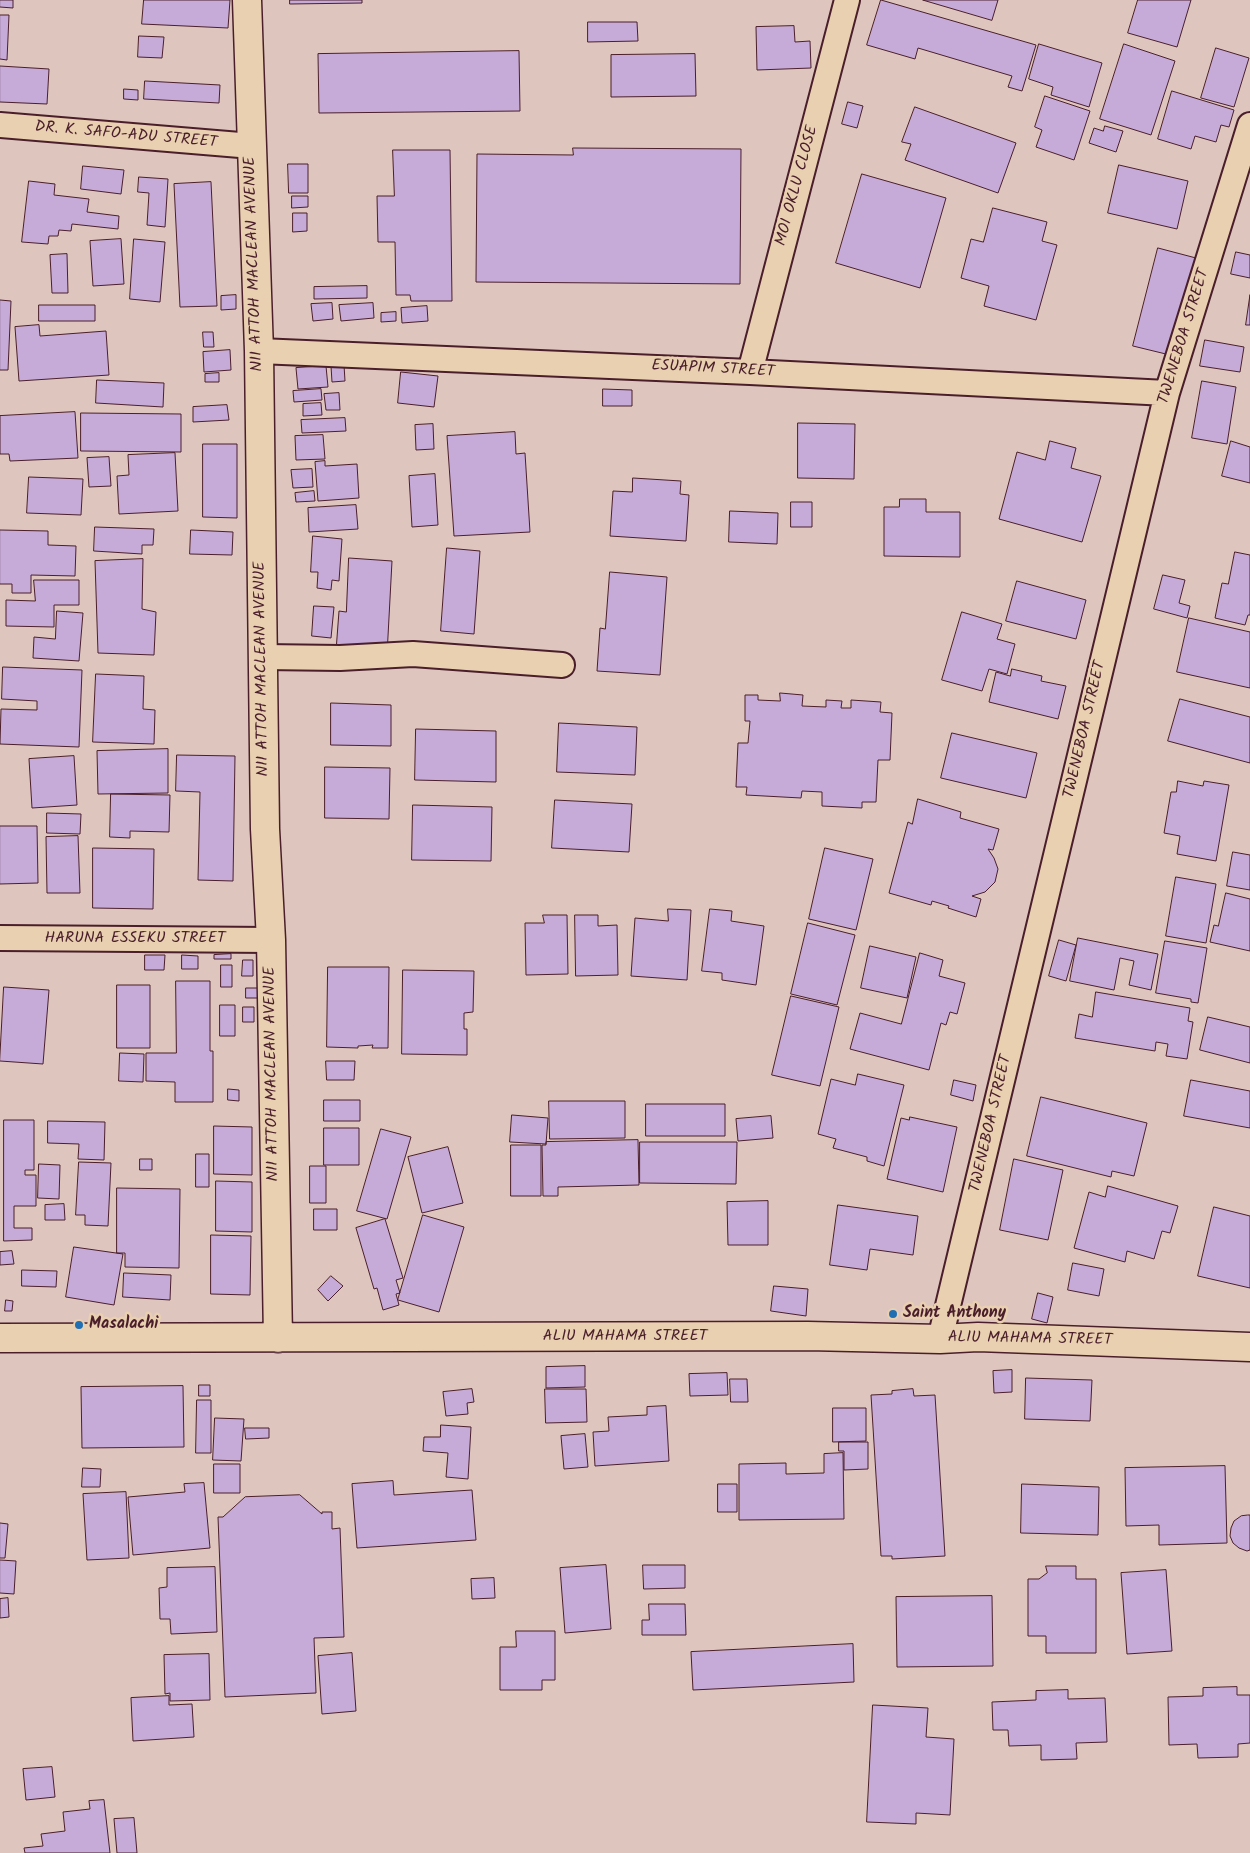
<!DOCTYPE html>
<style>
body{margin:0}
canvas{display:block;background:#dec5bd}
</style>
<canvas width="1250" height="1853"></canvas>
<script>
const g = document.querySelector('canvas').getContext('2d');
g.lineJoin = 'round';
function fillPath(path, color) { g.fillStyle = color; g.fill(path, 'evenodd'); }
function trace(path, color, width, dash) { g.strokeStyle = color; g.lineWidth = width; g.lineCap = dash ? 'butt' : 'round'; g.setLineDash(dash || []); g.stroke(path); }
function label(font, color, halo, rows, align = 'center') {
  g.font = font + ' Kalam,sans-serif'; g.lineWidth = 5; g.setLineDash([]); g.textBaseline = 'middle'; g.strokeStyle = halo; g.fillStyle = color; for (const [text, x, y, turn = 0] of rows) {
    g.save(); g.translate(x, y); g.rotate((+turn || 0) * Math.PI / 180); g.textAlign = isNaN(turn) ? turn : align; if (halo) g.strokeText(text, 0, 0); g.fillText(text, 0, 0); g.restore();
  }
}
const building = new Path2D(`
 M0 0H13V8L0 7Z
 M144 0H230L228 28 142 24Z
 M290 0H362V3L290 4Z
 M881 0 1036 45 1022 91 1008 87 1012 76 918 48 915 59 867 45Z
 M923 0H998L992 20Z
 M1138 0H1191L1177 47 1128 33Z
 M0 15H9L7 60 0 59Z
 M588 22H637L638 41 588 42Z
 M794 26 795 42 810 41 811 68 757 70 756 27Z
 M139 36 164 37 162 58 138 57Z
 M1039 44 1102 63 1089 107 1051 95 1053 87 1029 79Z
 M1124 44 1175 61 1151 135 1100 119Z
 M1216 48 1249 58 1234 107 1201 98Z
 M519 51 520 111 319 113 318 54Z
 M695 54 696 96 611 97V55Z
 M0 66 49 69 47 104 0 102Z
 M145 81 220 85 219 103 144 99Z
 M124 89 138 90V100L124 99Z
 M1172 91 1234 110 1229 127 1221 125 1216 142 1195 136 1191 149 1158 139Z
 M1045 96 1090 111 1074 160 1036 147 1042 130 1035 127Z
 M848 102 863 106 857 128 842 124Z
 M915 107 1016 143 998 193 905 160 911 144 902 142Z
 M1105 126 1123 131 1116 152 1089 143 1094 128 1103 131Z
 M573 148 741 149 740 284 476 282 477 154 573 155Z
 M393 150H450L452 301H411L410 295H396L395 242H378L377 196H394Z
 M288 164H308V193H289Z
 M1119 165 1188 181 1177 229 1108 213Z
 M83 166 124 170 121 194 81 189Z
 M862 174 946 198 920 288 836 263Z
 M139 177 168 179 165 227 147 225 149 193 138 192Z
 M29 181 55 184 54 195 89 199 87 212 119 216 118 229 72 224 71 231 59 230 58 236H49L48 244 22 242Z
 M211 182 217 306 180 307 174 184Z
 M292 196H308V207L292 208Z
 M993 208 1047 222 1042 241 1057 245 1036 320 984 306 989 286 961 278 971 239 983 242Z
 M293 213H307V231L293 232Z
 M121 239 124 284 93 286 90 241Z
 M134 239 165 242 160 302 130 299Z
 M1158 248 1196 258 1170 355 1133 346Z
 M1236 252 1250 255V278L1231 274Z
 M67 254 68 293H52L50 255Z
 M367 286V298L314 299V287Z
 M236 295V309L221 310V296Z
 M1250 295V325H1246Z
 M0 300 11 301 8 370H0Z
 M332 303 333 319 313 321 311 304Z
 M373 303 374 318 341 321 339 305Z
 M39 305H95V321H39Z
 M427 306 428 321 402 323 401 308Z
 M396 312V321L381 322V313Z
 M39 325 40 336 106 331 109 375 19 381 15 327Z
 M203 332H213L214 347H204Z
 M1205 340 1244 347 1240 372 1200 366Z
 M230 350 231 370 204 372 203 352Z
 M344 365 345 381 332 382 331 366Z
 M326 366 328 387 298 389 296 368Z
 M401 372 438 376 434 407 398 403Z
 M219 373V382H205V374Z
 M97 380 164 383 163 407 96 403Z
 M1202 381 1236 387 1227 444 1192 438Z
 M321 389 322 400 294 402 293 391Z
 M603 389 632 390V406H603Z
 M339 393 340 410H326L324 394Z
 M321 403 322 415 303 416V404Z
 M227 405 229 420 193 422V407Z
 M75 412 78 458 10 461 9 454H0V416Z
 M81 413 181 414V452L81 451Z
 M345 418 346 431 302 433 301 420Z
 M798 423 855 424 854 479 798 478Z
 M433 424 434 449 416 450 415 425Z
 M515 432 516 454 525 453 530 532 454 536 447 436Z
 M323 435 325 459 296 460 295 436Z
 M1050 441 1076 448 1071 468 1101 476 1082 542 999 519 1017 452 1045 460Z
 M1231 441 1250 447V483L1222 476Z
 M203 444H237V518L203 517Z
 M175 453 178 511 119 514 117 476 129 475 128 455Z
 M109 457 111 486 89 487 87 458Z
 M325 461V466L357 464 359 498 318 501 315 462Z
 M312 469 313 487 293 488 291 470Z
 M435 474 438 525 412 527 409 476Z
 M29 477 83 479 81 515 27 513Z
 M633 478 681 481 680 494 689 495 686 541 610 536 613 491 632 492Z
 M314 491 315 501 296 502 295 493Z
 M900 499H926V512H960V557L884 556V507H899Z
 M791 502H812V527H791Z
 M356 505 358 529 309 532 308 508Z
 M730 511 778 513 777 544 729 542Z
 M95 527 154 529 153 545H142V554L94 551Z
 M0 530 48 531V545L76 546 75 576 31 575V593H12V584H0Z
 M191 530 233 532 232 555 190 554Z
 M313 536 342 539 339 581 332 580 331 590 317 588 318 572H311Z
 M447 548 480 551 474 634 441 631Z
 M1235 552 1250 555V615H1248L1245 625 1215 618 1222 583 1228 584Z
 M349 558 392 561 387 655 336 651 339 611 346 612Z
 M143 559 142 609 156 612 154 655 98 653 95 561Z
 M610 572 667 577 660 675 597 671 600 628 605 629Z
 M1163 575 1185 580 1179 603 1190 606 1187 618 1154 609Z
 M34 580H79V605H54V627L6 626V600L35 601Z
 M1017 581 1086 600 1076 639 1006 621Z
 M314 606 334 607 331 638 312 636Z
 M57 611 83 613 79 661 33 658 34 637 55 639Z
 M962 612 1002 624 997 639 1015 644 1007 674 989 669 982 691 942 680Z
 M1189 618 1250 632V688L1177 672Z
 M3 667 82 670 79 747 0 744 1 709 37 710V701L2 699Z
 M1012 669 1042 676 1041 681 1066 686 1058 719 989 702 996 672 1010 676Z
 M96 674 144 676 143 709 155 710 154 744 93 742Z
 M780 693 803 695 802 706 826 707V700L842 701 841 708H851V700L881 702 880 712 892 713 890 760H878L876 802H862V808L822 806V792L802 791 801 798 746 795 747 787H736L738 743H748L750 721H745V695H758V700L780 701Z
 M1180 699 1250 717V763L1168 741Z
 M331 703 391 705V746L331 745Z
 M559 723 637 727 635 775 557 772Z
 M416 729 496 731V782L415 780Z
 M952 733 1037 753 1026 798 941 778Z
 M168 749V793L98 794 97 751Z
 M177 755 235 756 233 881 198 880 200 792 176 791Z
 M74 756 77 805 32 808 29 759Z
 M325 767 390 768 389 819 325 818Z
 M1178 781 1203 786 1204 781 1229 785 1216 861 1177 854 1180 836 1164 833 1171 792H1176Z
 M111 794 170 795 169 832 130 831V838L110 837Z
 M918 799 961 812 960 818 999 829 993 850 988 849 994 858 998 869 995 882 985 892 972 896 981 899 976 917 948 908 949 906 932 901 931 905 889 893 908 822 912 824Z
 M555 800 632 804 629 852 552 848Z
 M413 805 492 807 491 861 412 860Z
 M47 813 81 814 80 834 47 833Z
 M0 826H37L38 883 0 884Z
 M78 836 80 893H47L46 837Z
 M93 848 154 849 153 909 93 908Z
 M825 848 873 859 856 930 809 919Z
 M1233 852 1250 855V890L1227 886Z
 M1176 877 1216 884 1206 943 1166 936Z
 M1226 893 1250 899V951L1210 942 1214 925 1218 926Z
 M668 909 691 910 687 980 631 976 635 918 668 921Z
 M710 909 732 911 731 921 764 926 756 985 722 980V973L702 971Z
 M543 915H567L568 974 526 975 525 923H544Z
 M575 915H598V926L617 925 618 975 576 976Z
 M808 923 855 935 837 1005 791 994Z
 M1078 938 1158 954 1151 990 1129 985 1134 961 1120 958 1114 990 1070 981Z
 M1059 940 1076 945 1066 981 1049 976Z
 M1165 941 1207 948 1198 1003 1191 1002V999L1156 993Z
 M870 946 916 957 907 998 861 988Z
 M920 953 943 960 939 976 965 983 957 1014 950 1012 946 1025 941 1023 929 1070 850 1049 860 1013 901 1024Z
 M231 954V959H214V955Z
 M145 955H165L164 970H145Z
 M182 955 198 956V969H182Z
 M243 960H253V976H242Z
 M221 965H232V987H221Z
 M328 967H389L388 1048H372L373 1045 358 1046V1048L327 1047Z
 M403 970 474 971 473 1012 464 1013V1029H467V1055L402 1054Z
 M176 981H210V1051H213V1102H175V1082L146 1081V1053H176Z
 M117 985H150V1048H117Z
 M4 987 49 990 43 1064 0 1061Z
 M246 988H260L259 998H246Z
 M1096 992 1190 1008 1188 1021 1193 1022 1187 1059 1166 1056 1168 1044 1156 1042 1155 1051 1075 1038 1079 1014 1092 1017Z
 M791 996 839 1007 820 1086 772 1075Z
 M220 1005H235V1036H220Z
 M243 1007H254V1022H243Z
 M1208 1017 1250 1027V1063L1200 1050Z
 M120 1053 144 1054 143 1082 119 1081Z
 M326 1061H355L354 1080H327Z
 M858 1074 904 1085 884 1166 867 1161V1157L833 1148 836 1139 818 1134 831 1079 855 1085Z
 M954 1080 976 1085 973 1101 951 1095Z
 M1191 1080 1250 1091V1128L1184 1116Z
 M228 1089 239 1090V1101L228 1100Z
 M1041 1097 1147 1123 1134 1176 1112 1171 1111 1177 1027 1156Z
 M324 1100H360V1121H324Z
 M549 1101H625V1138L550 1139Z
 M646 1104H725V1136H646Z
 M512 1115 548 1118 546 1144 510 1142Z
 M771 1116 773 1138 738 1141 736 1119Z
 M910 1117 957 1127 943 1192 887 1179 901 1118 909 1120Z
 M4 1120H34V1170H25V1175H36V1206H14V1228H32V1240L4 1241Z
 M48 1121 105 1122 104 1160 78 1159 79 1144 48 1143Z
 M214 1126 252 1127V1175L214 1174Z
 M324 1128H359V1165H324Z
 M381 1129 411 1137 387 1219 357 1211Z
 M638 1140 639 1185 558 1187V1196H543L542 1145H546V1142Z
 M640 1142H737L736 1184 640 1183Z
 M511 1145H541V1196H511Z
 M448 1147 463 1203 422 1213 408 1157Z
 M196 1154H209V1187H196Z
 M140 1159H152V1170H140Z
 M1014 1159 1063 1170 1048 1240 1000 1230Z
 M79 1162 111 1163 108 1226 85 1225V1215H76Z
 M39 1164 60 1165 59 1199 38 1198Z
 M310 1166H326V1203H310Z
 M216 1181 252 1182V1232L216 1231Z
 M1108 1186 1178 1206 1170 1233 1162 1231 1154 1259 1127 1251 1125 1262 1074 1248 1089 1192 1105 1197Z
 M117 1188 180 1189 179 1268 125 1267V1253H117Z
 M768 1201V1245H728L727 1202Z
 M64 1204 65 1220H45V1205Z
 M838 1205 918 1216 913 1255 870 1249 867 1270 830 1265Z
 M1214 1207 1250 1216V1288L1198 1276Z
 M314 1209H337V1230H314Z
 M423 1215 464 1227 439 1312 398 1300Z
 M385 1219 403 1278 396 1280 400 1293 396 1294 399 1305 383 1310 377 1288 374 1289 356 1228Z
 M211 1235 251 1236 250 1295 211 1294Z
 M74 1247 123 1254 114 1305 66 1297Z
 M12 1251 14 1264 0 1265V1252Z
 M1073 1263 1104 1269 1099 1296 1068 1290Z
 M22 1270 57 1271 56 1287 22 1286Z
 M124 1273 171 1275 170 1300 123 1297Z
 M331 1276 343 1286 328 1301 318 1290Z
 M774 1286 808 1289 806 1316 771 1311Z
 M1038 1293 1053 1297 1047 1323 1032 1319Z
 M6 1300 13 1301 12 1311H5Z
 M585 1366V1387L546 1388V1367Z
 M1012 1370V1392L994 1393 993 1371Z
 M727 1373 728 1395 690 1396 689 1374Z
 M1026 1378 1092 1380 1090 1421 1025 1419Z
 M730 1379H747L748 1402H731Z
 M199 1385H210V1396H199Z
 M183 1386 184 1447 82 1448 81 1387Z
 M472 1389 474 1402 467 1403 468 1414 446 1416 443 1392Z
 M545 1389H586L587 1422 546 1423Z
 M913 1389 914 1396 935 1395 945 1556 892 1559V1556H881L871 1395 892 1394V1391Z
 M197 1400H211V1453H196Z
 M666 1406 669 1461 595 1466 593 1432 609 1431 608 1417 647 1415V1407Z
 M833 1408H866V1441L833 1442Z
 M215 1418 244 1419 241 1461 213 1460Z
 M441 1425 471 1427 468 1479 446 1477 448 1453 423 1451 424 1437H440Z
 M245 1428H269V1438L246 1439Z
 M585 1434 588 1467 564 1469 561 1436Z
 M839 1442H868V1469L844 1470V1451H839Z
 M843 1453 844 1519 739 1520V1464L786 1463V1474L824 1473V1454Z
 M214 1464H240V1493H214Z
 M1225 1466 1227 1543 1159 1545V1525L1126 1526 1125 1468Z
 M83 1468 101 1469 100 1487H82Z
 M393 1481 394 1495 472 1490 476 1540 357 1548 352 1484Z
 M204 1483 210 1548 133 1555 128 1497 185 1492 184 1484Z
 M718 1484H737V1512H718Z
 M1022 1484 1099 1487 1098 1535 1021 1533Z
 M126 1492 129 1558 87 1560 83 1494Z
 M300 1495 322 1514V1512H332V1529L340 1528 344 1637 314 1638 316 1693 225 1697 218 1517H223L245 1497Z
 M1248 1515H1250V1550L1247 1551 1239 1548 1233 1543 1230 1536 1231 1528 1234 1521 1241 1516Z
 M0 1523 8 1524 5 1558H0Z
 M0 1560 16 1561 14 1594 0 1593Z
 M606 1565 611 1629 565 1633 560 1568Z
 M643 1565H685V1588L644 1589Z
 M1046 1566H1076V1579H1096V1653H1046V1636H1028V1579H1039L1047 1573Z
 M215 1567 217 1632 171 1634 170 1619H160L159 1588 167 1587V1568Z
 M1166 1570 1172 1651 1127 1654 1121 1573Z
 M494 1578 495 1598 472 1599 471 1579Z
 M992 1596 993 1666 897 1667 896 1597Z
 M8 1598 9 1617 0 1618V1599Z
 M649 1604H685L686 1635H642V1620H649Z
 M516 1631H555V1680H542V1690H500V1647H516Z
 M853 1644 854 1682 693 1690 691 1652Z
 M352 1653 356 1711 322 1714 318 1656Z
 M209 1654 210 1700 170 1701V1693L165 1694 164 1655Z
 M1237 1687V1695H1250V1743L1238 1744V1757L1198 1758 1197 1744 1169 1745 1168 1697 1203 1696V1688Z
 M1068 1690V1699L1105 1698 1107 1742 1076 1743 1077 1759 1041 1760V1745L1009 1746 1008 1730H993L992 1702 1036 1700V1691Z
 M169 1696V1705L192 1704 194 1737 133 1741 131 1698Z
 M873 1705 928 1708 926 1737 954 1739 950 1815 916 1813V1824L867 1822Z
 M52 1767 55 1797 26 1800 23 1769Z
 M104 1800 110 1853H25L24 1848 43 1846 41 1834 65 1831 63 1812 90 1809 89 1801Z
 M134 1818 137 1853H117L114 1819Z`);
fillPath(building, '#c6abd8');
trace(building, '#4a1f2b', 1);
const street = new Path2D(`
 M0 125 252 146
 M259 351 750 372 1167 393
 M750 372 847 0
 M264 657 340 658 413 654 562 665
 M0 938 271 940
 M940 1339 1167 393 1250 125`);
const secondary = new Path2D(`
 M247 0 259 351 265 829 271 940 278 1338
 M0 1338 808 1336 940 1339 978 1337 1250 1347`);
trace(street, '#4a1f2b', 28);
trace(secondary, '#4a1f2b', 31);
trace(street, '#e9d0b1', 24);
trace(secondary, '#e9d0b1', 28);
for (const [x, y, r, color] of [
 [893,1314,5,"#1f6fb2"],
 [79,1325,5,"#1f6fb2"]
]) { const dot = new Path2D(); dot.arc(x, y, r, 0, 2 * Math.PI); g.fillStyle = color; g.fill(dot); trace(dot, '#e9d0b1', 2); }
label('16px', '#4a1f2b', '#e9d0b1', [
 ["DR. K. SAFO-ADU STREET",126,136,5],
 ["MOI OKLU CLOSE",798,186,-75],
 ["NII ATTOH MACLEAN AVENUE",255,264,-92],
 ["TWENEBOA STREET",1185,337,-73],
 ["ESUAPIM STREET",713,370,3],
 ["NII ATTOH MACLEAN AVENUE",263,669,-91],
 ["TWENEBOA STREET",1086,730,-77],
 ["HARUNA ESSEKU STREET",135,939],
 ["NII ATTOH MACLEAN AVENUE",273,1074,-91],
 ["TWENEBOA STREET",992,1124,-77],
 ["ALIU MAHAMA STREET",625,1337],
 ["ALIU MAHAMA STREET",1030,1340,1]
]);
label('bold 16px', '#4a1f2b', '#e9d0b1', [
 ["Saint Anthony",903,1314],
 ["Masalachi",89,1325]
], 'left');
</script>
